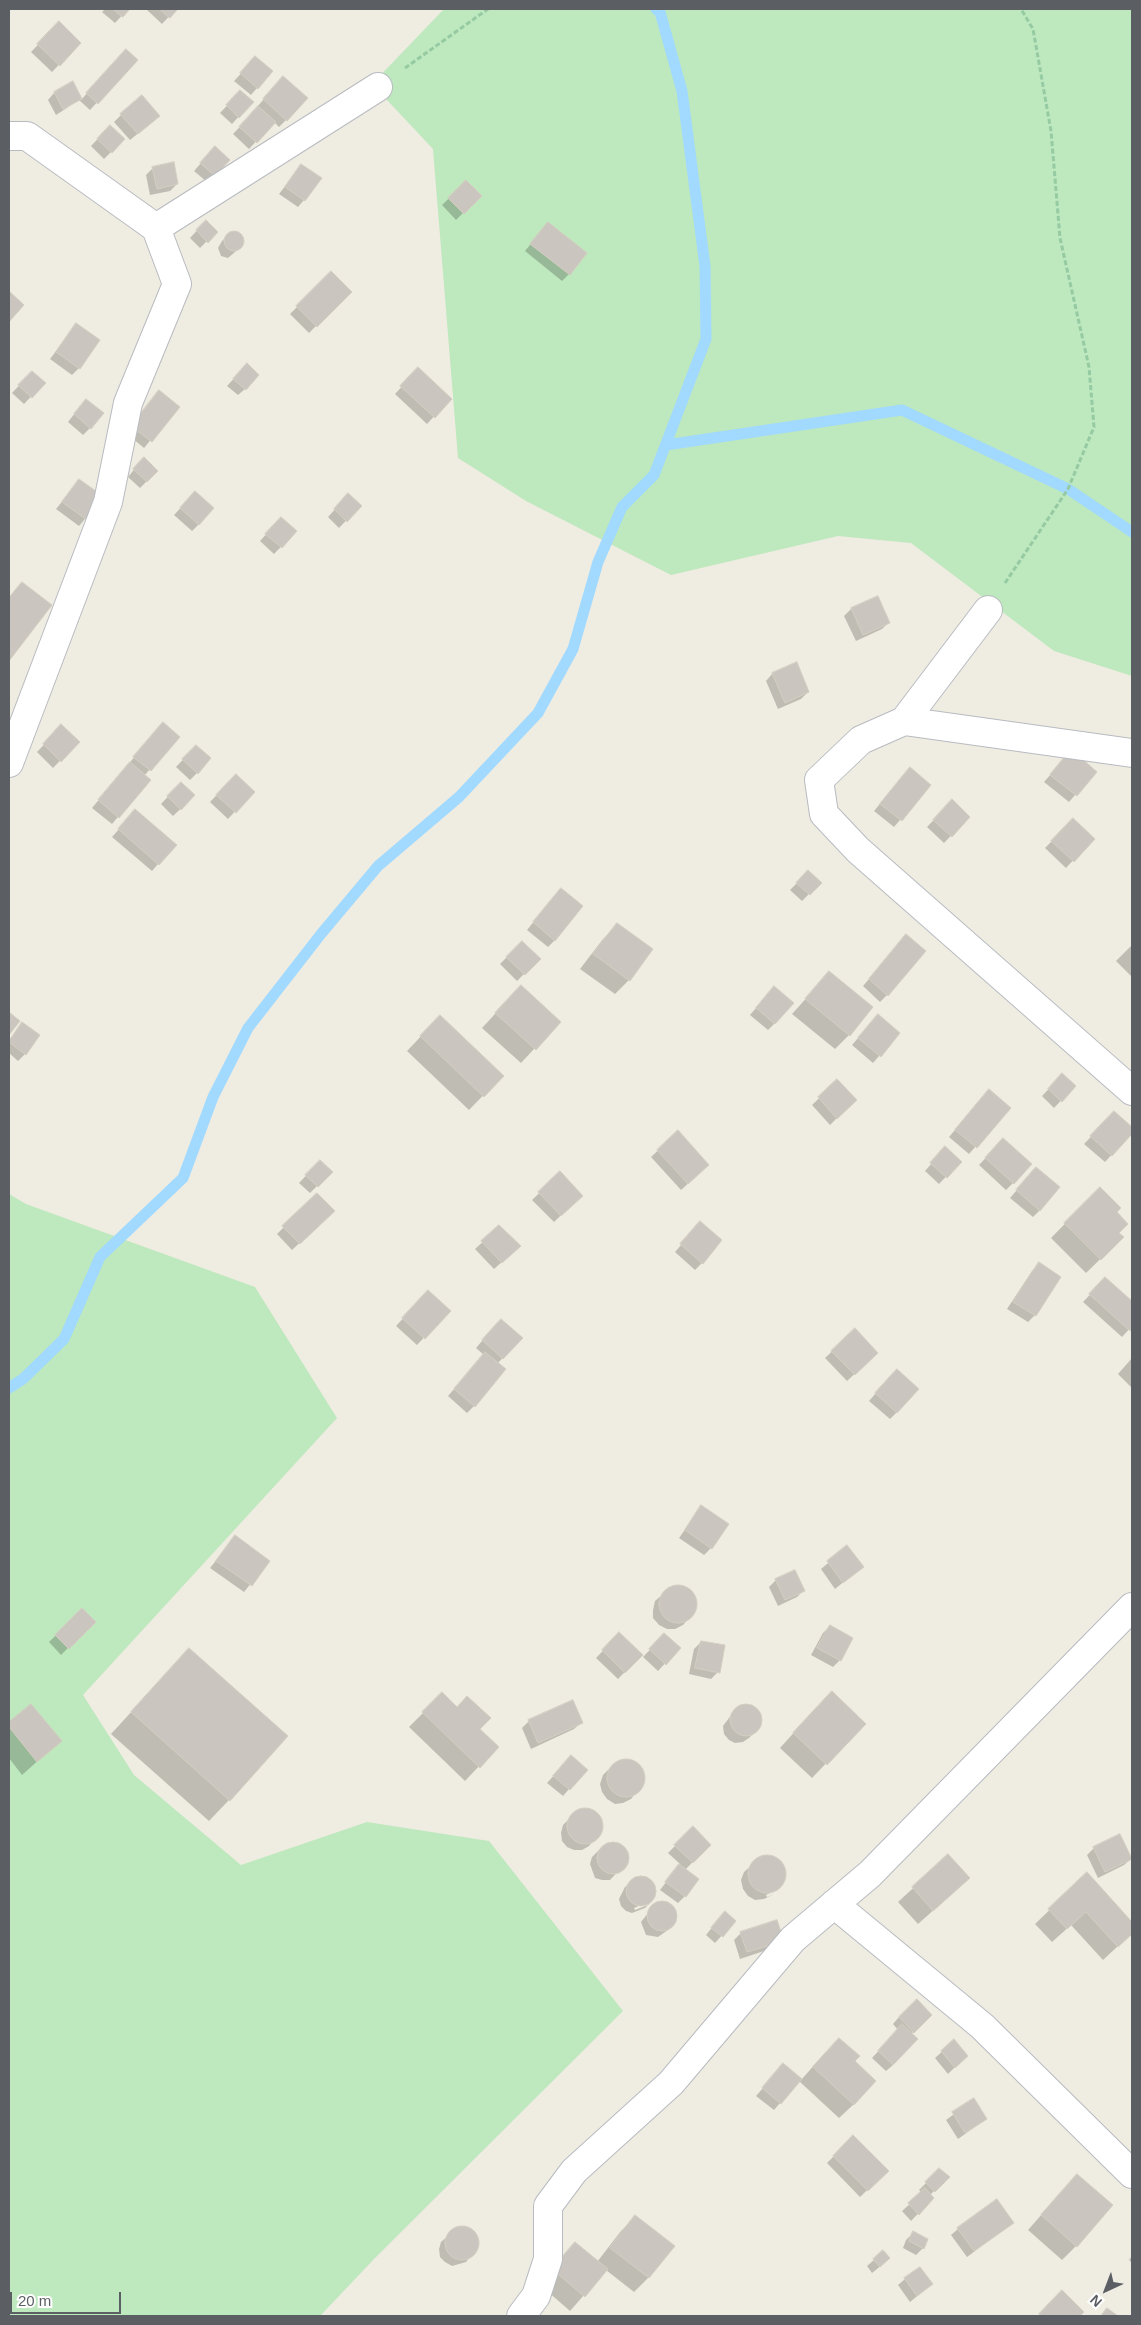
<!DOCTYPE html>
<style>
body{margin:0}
#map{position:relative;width:1141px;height:2325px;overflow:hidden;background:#efece2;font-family:Arial,sans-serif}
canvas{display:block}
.frame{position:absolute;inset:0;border:10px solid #5b5f64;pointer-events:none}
.north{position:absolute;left:1081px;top:2265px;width:50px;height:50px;-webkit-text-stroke:4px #fff;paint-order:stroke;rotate:223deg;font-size:14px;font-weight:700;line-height:20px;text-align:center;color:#5b5f64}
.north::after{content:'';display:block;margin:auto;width:18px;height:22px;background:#5b5f64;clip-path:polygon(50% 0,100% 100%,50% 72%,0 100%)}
.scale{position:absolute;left:10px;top:2292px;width:111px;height:22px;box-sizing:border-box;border:2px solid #5b5f64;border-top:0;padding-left:6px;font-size:15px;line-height:18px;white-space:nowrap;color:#5b5f64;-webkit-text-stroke:4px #fff;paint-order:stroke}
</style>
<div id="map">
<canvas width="1141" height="2325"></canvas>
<div class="frame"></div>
<div class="north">N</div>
<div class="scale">20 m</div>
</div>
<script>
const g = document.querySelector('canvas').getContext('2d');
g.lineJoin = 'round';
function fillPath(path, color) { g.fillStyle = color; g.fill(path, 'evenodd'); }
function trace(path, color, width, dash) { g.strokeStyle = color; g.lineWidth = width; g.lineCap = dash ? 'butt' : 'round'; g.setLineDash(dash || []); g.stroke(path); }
fillPath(new Path2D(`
 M444 9H1132V676L1054 651 911 543 838 536 671 575 526 501 458 458 433 149 372 84Z
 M9 1194 26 1204 255 1287 337 1418 83 1695 134 1775 241 1865 367 1822 489 1841 623 2011 376 2257 320 2316H9Z`), '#bee8bd');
fillPath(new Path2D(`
 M105 9H128L115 23 102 12Z
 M146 9H176L162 24Z
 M59 23 80 43 52 72 31 52Z
 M119 57 136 60 90 110 79 100 56 115 48 100 54 93 72 83 81 100Z
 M249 65 257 88 251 95 234 81Z
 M277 84 286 120 279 127 274 122 249 149 233 134 258 108 257 107Z
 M240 92 252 102 232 124 220 113Z
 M121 115 151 123 130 140 114 122Z
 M110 126 124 139 104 159 91 146Z
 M208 155 229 160 207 182 194 171Z
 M301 166 304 200 298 207 279 194Z
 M153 168 177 184 170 191 150 195 146 175Z
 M466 182 480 196 456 220 442 205Z
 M206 221 216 232 200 248 190 238Z
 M548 223 569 274 562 281 525 251Z
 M237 233 243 238 242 246 228 258 221 256 218 248 222 241 229 234Z
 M331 273 350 292 309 333 290 314Z
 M76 325 79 368 72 375 50 359Z
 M418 369 450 399 427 424 395 394Z
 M32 372 44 383 24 404 12 393Z
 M240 372 245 389 238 395 227 386Z
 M178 407 144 448 126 433Z
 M79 408 90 428 83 435 68 422Z
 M137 466 157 471 140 488 128 477Z
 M79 481 102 498 79 526 56 509Z
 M348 495 360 506 339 528 328 517Z
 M188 500 199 524 192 531 174 515Z
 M281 518 296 531 274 554 260 541Z
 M22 583 51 605 9 659V597Z
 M877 598 888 623 882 629 856 641 844 616 851 609Z
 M772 674 808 692 801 699 778 709 766 681Z
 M62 726 78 742 53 768 37 752Z
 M156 731 178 737 144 776 149 780 112 824 92 808Z
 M196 746 197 773 190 780 176 767Z
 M1071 751 1095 772 1069 802 1044 782Z
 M236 775 253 792 228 819 210 802Z
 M903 776 930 785 894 827 874 811Z
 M181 783 194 796 173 816 161 804Z
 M952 801 969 817 944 843 927 827Z
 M129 818 158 864 152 871 112 837Z
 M1073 820 1093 839 1066 868 1045 848Z
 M808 872 820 883 802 901 790 890Z
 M554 897 555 940 548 947 527 930Z
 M617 925 629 980 615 994 580 969 603 939Z
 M522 942 539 959 517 981 500 964Z
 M900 943 887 995 880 1002 863 986Z
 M1132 945V977L1116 961Z
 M829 973 849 1035 835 1049 792 1014Z
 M767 995 774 1024 768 1030 750 1015Z
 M507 1001 559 1022 521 1063 482 1028Z
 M871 1023 899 1033 873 1063 852 1045Z
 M22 1024 25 1054 18 1061 9 1053V1040Z
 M426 1031 502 1076 469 1110 407 1051Z
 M1062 1075 1074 1087 1054 1108 1042 1096Z
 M837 1081 855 1100 830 1125 812 1105Z
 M982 1098 1009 1108 969 1154 949 1137Z
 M1114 1113 1132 1129V1133L1105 1162 1084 1144Z
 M678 1132 701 1172 681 1190 651 1157Z
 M996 1147 1013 1183 1006 1190 979 1165Z
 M939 1155 960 1162 939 1184 925 1171Z
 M320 1161 331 1172 310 1193 299 1183Z
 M560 1173 581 1196 554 1222 532 1200Z
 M1029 1176 1040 1210 1033 1217 1010 1198Z
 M1100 1188 1117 1233 1122 1238 1086 1273 1051 1238Z
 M317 1194 334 1211 292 1250 277 1234Z
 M499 1227 512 1253 494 1269 475 1249Z
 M694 1230 702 1263 695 1270 675 1252Z
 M1039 1264 1035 1315 1028 1322 1007 1309 1032 1271Z
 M1105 1279 1132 1303V1326L1122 1337 1083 1302Z
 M421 1299 449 1311 417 1345 396 1326Z
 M494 1327 521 1338 498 1363 474 1406 467 1413 448 1396 484 1355 476 1348Z
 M855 1330 877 1353 847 1381 825 1358Z
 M1132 1358V1388L1118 1374Z
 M890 1377 897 1412 890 1419 869 1401Z
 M701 1507 711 1548 704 1555 679 1538Z
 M235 1537 269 1561 244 1592 210 1568Z
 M847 1547 862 1567 835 1589 821 1569Z
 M776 1580 804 1590 797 1597 778 1606 769 1587Z
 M678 1586 686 1588 693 1593 697 1601 696 1610 683 1625 675 1629H667L659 1625 653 1618V1610L655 1601 663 1594 669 1588Z
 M82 1610 94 1622 61 1655 49 1642Z
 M830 1626 840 1660 833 1667 811 1655 823 1633Z
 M619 1634 641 1655 618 1679 596 1658Z
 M664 1635 679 1648 658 1671 643 1657Z
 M701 1642 718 1672 711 1679 689 1674 694 1649Z
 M189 1649 229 1800 209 1821 111 1734Z
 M442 1694 497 1747 465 1781 409 1727Z
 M572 1702 581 1723 574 1729 531 1749 522 1728 529 1721Z
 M745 1704 752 1706 758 1710 761 1717V1725L749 1738 743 1742 735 1743 729 1740 724 1734 723 1726 738 1706Z
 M31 1706 60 1741 22 1775 9 1758V1723Z
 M817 1707 864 1724 812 1778 780 1748Z
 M625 1760 634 1761 641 1768 644 1775 643 1784 631 1799 623 1803 615 1804 607 1799 602 1792 600 1784 603 1775 610 1768 617 1762Z
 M564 1764 569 1789 563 1796 547 1783Z
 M584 1810 592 1811 598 1816 602 1823 601 1831 589 1846 582 1850H574L567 1847 562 1841 561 1833 563 1825 576 1812Z
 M693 1828 709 1845 685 1870V1896L678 1903 660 1890 680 1864 668 1853Z
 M612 1843 619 1844 625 1849 628 1855 627 1862 610 1880H602L595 1878 590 1864 592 1857 605 1844Z
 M1094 1848 1131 1859 1124 1865 1098 1878 1087 1855Z
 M767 1856 775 1858 782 1864 785 1872V1881L778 1889 766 1895 767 1897 774 1894 764 1899 755 1900 748 1896 743 1889 741 1880 744 1872 752 1865 758 1858Z
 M948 1856 954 1892 918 1924 898 1902Z
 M1087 1874 1132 1924V1933L1103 1960 1071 1925 1052 1942 1035 1924Z
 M639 1877 646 1878 652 1881 655 1887 652 1901 645 1908 632 1913 626 1911 621 1906 619 1899 625 1887 633 1880ZM648 1902V1905L635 1910 634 1908Z
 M655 1904H669L676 1915V1921L672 1927 658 1937 646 1935 641 1922Z
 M718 1920 735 1921 715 1943 706 1935Z
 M741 1933 776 1947 740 1959 734 1940Z
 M931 2015 911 2034 893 2065 886 2071 872 2058 898 2030 893 2024 899 2017Z
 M954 2041 967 2055 948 2074 935 2058Z
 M825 2053 853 2062 854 2104 839 2118 799 2081 774 2110 756 2096 783 2065 801 2080Z
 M973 2100 986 2119 958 2139 946 2120Z
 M853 2137 887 2171 860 2197 827 2163Z
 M939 2170 948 2177 930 2195 933 2198 911 2221 902 2211 922 2193 919 2190Z
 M1063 2190 1076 2246 1062 2260 1028 2230Z
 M635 2217 649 2277 634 2292 606 2270 570 2311 539 2284 575 2243 597 2262 621 2231Z
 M1013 2223 967 2257 951 2235 958 2229Z
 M462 2227 469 2228 475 2233 478 2240 477 2248 466 2262 452 2266 445 2262 440 2257 439 2249 441 2242 449 2235 454 2229Z
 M913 2233 923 2248 916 2255 903 2248 906 2240Z
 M1132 2256V2263L1129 2260Z
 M874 2260 882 2265 872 2273 867 2266Z
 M905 2279 932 2284 910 2302 898 2285Z
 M1062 2292 1082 2312 1078 2316H1038Z`), '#0003');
trace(new Path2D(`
 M666 445 902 410 1068 489 1132 532
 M9 1388 23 1379 64 1339 100 1257 183 1178 213 1097 248 1028 321 934 378 866 459 797 538 713 573 649 598 562 622 507 654 475 706 339 705 266 682 91 660 12 656 9`), '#a2daff', 11);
const building = new Path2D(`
 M113 9H130L123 17Z
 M160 9H178L170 18Z
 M59 21 81 43 60 66 37 44Z
 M126 49 138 60 98 104 86 93Z
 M255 56 273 71 258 89 240 73Z
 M283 76 308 98 287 121 263 99Z
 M73 81 82 99 63 109 54 92Z
 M240 90 254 102 239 118 226 105Z
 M142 95 160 116 138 134 120 114Z
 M258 106 276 122 257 143 239 127Z
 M110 125 125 139 112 153 97 139Z
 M215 146 230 160 215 176 200 163Z
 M174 162 178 184 157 189 152 167Z
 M301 164 322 178 305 201 285 187Z
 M466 180 482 196 464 214 448 198Z
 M206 220 218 232 208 243 196 230Z
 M548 222 587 253 570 275 530 244Z
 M224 241a10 10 0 1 1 20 0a10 10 0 1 1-20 0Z
 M331 271 352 292 317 327 296 306Z
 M9 291 24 305 9 322Z
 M76 323 100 340 80 369 56 352Z
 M247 363 259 375 246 390 233 379Z
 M418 367 452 399 435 418 400 386Z
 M32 371 46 383 32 398 18 385Z
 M159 390 180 407 152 442 131 426Z
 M86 399 104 413 91 429 74 414Z
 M144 457 158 471 147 482 133 469Z
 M79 479 104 497 87 520 62 502Z
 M195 491 214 508 199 525 180 508Z
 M348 493 362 506 347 522 334 509Z
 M281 517 297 531 282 548 265 534Z
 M22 582 52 605 9 661V598Z
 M878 596 890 623 863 635 851 608Z
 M797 662 809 692 785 703 772 673Z
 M163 722 180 737 151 771 133 757Z
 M61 724 80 742 61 762 43 744Z
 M196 745 211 758 198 774 182 759Z
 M1071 749 1097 772 1077 796 1050 775Z
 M130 762 151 780 119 818 98 800Z
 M910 767 931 785 902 821 880 804Z
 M236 774 255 792 236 813 216 795Z
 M181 782 195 795 181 810 167 796Z
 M952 799 970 817 952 837 933 820Z
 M135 809 177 845 159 865 118 829Z
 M1073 818 1095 839 1074 862 1051 841Z
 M808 870 822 883 810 895 796 883Z
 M561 888 583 906 555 941 533 922Z
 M617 923 653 949 630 981 593 954Z
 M906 934 926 951 888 996 869 979Z
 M522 941 541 959 525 975 506 957Z
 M829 971 873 1007 850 1036 805 999Z
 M521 985 561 1022 536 1050 495 1013Z
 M774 986 794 1003 775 1024 756 1008Z
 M9 1012 20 1021 9 1035Z
 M878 1014 900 1033 881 1057 858 1038Z
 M440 1015 504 1076 484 1097 420 1036Z
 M22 1022 40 1035 26 1055 9 1042Z
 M1062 1073 1076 1086 1062 1102 1048 1089Z
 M837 1079 857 1100 837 1119 818 1097Z
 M989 1089 1011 1108 977 1148 955 1130Z
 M1114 1111 1132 1127V1134L1112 1156 1090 1136Z
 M678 1130 709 1165 688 1184 657 1150Z
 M1003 1138 1032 1164 1014 1184 985 1158Z
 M945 1146 962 1162 947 1178 930 1163Z
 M320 1160 333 1172 318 1187 305 1175Z
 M1036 1167 1060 1187 1040 1211 1016 1190Z
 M560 1171 583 1196 561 1216 538 1192Z
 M1100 1187 1121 1208 1117 1212 1128 1224 1119 1233 1124 1237 1101 1260 1064 1223Z
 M317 1193 335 1211 300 1244 282 1226Z
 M700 1221 722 1240 703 1264 680 1244Z
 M499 1225 521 1246 502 1263 481 1241Z
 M1039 1262 1061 1277 1036 1316 1013 1302Z
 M1105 1277 1132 1301V1328L1130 1331 1089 1294Z
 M428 1290 451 1311 425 1339 402 1318Z
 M501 1319 523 1338 503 1359 482 1340Z
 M855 1328 878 1353 855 1375 831 1351Z
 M485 1352 506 1369 475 1407 454 1389Z
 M897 1369 919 1389 897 1413 875 1393Z
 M701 1505 729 1524 712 1549 685 1530Z
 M235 1535 270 1561 252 1586 216 1561Z
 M847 1545 864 1567 843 1583 827 1561Z
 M795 1570 805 1591 785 1600 775 1579Z
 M659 1604a19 19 0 1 1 38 0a19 19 0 1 1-38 0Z
 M82 1608 96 1622 69 1649 55 1635Z
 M830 1625 853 1638 841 1661 817 1648Z
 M619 1632 643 1655 625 1673 602 1650Z
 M664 1633 681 1648 666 1665 649 1649Z
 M701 1641 725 1645 720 1673 695 1668Z
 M189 1648 288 1736 230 1801 131 1712Z
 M832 1691 866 1724 827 1765 793 1733Z
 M442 1692 457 1707 467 1696 491 1718 480 1729 499 1747 480 1768 422 1712Z
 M573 1700 583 1723 538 1743 528 1720Z
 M730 1720a16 16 0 1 1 32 0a16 16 0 1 1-32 0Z
 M31 1704 62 1741 37 1762 9 1727V1722Z
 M571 1755 588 1770 570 1790 553 1776Z
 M607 1778a19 19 0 1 1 38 0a19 19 0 1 1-38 0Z
 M567 1826a18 18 0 1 1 36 0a18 18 0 1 1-36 0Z
 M693 1826 711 1845 693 1863 674 1845Z
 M1120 1834 1132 1859 1105 1872 1093 1847Z
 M597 1858a16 16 0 1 1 32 0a16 16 0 1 1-32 0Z
 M948 1854 970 1878 933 1911 912 1887Z
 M748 1874a19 19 0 1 1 38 0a19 19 0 1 1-38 0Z
 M679 1864 699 1879 686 1897 665 1882Z
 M1087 1872 1132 1922V1934L1118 1947 1086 1912 1067 1929 1048 1909Z
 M626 1891a15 15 0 1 1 30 0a15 15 0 1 1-30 0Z
 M647 1916a15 15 0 1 1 30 0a15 15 0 1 1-30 0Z
 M725 1911 736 1921 723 1937 711 1928Z
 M777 1920 784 1941 747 1952 740 1932Z
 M917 1999 932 2015 914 2033 899 2017Z
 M902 2024 918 2039 893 2065 878 2051Z
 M839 2038 860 2056 855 2061 876 2081 854 2105 813 2067Z
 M954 2039 968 2056 955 2068 941 2051Z
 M783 2063 802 2079 781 2104 762 2088Z
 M974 2098 987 2119 965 2133 952 2112Z
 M853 2135 889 2171 868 2191 833 2156Z
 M939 2168 950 2177 935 2192 925 2182Z
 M1077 2174 1113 2205 1077 2247 1041 2215Z
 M925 2188 934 2198 919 2215 908 2203Z
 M997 2199 1014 2223 974 2251 957 2228Z
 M635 2215 675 2246 649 2278 610 2248Z
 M445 2243a17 17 0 1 1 34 0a17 17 0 1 1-34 0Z
 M913 2231 928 2239 924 2249 909 2241Z
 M575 2242 608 2269 585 2297 552 2269Z
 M883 2250 890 2258 880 2267 873 2259Z
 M920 2267 933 2284 917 2296 904 2278Z
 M1062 2290 1084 2312 1080 2316H1042L1039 2314Z
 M1107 2308 1118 2316H1101Z`);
fillPath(building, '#cac6bf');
trace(building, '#d4cdc0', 1);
const street = new Path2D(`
 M9 136H27L156 228 378 87
 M988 610 904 721 861 740 819 780 824 814 858 850 1132 1091
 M904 721 1132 753
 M9 763 108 502 128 403 177 284 156 228
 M834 1904 982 2026 1132 2174
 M521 2316 536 2296 548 2259V2206L574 2171 671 2083 793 1939 870 1874 1132 1607`);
trace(street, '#b8bbc0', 30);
trace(new Path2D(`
 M405 68 488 9
 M1005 583 1068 489 1094 427 1089 367 1060 238 1051 131 1033 29 1021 9`), '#95caa3', 3, [5, 2.5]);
trace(street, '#fff', 28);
</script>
